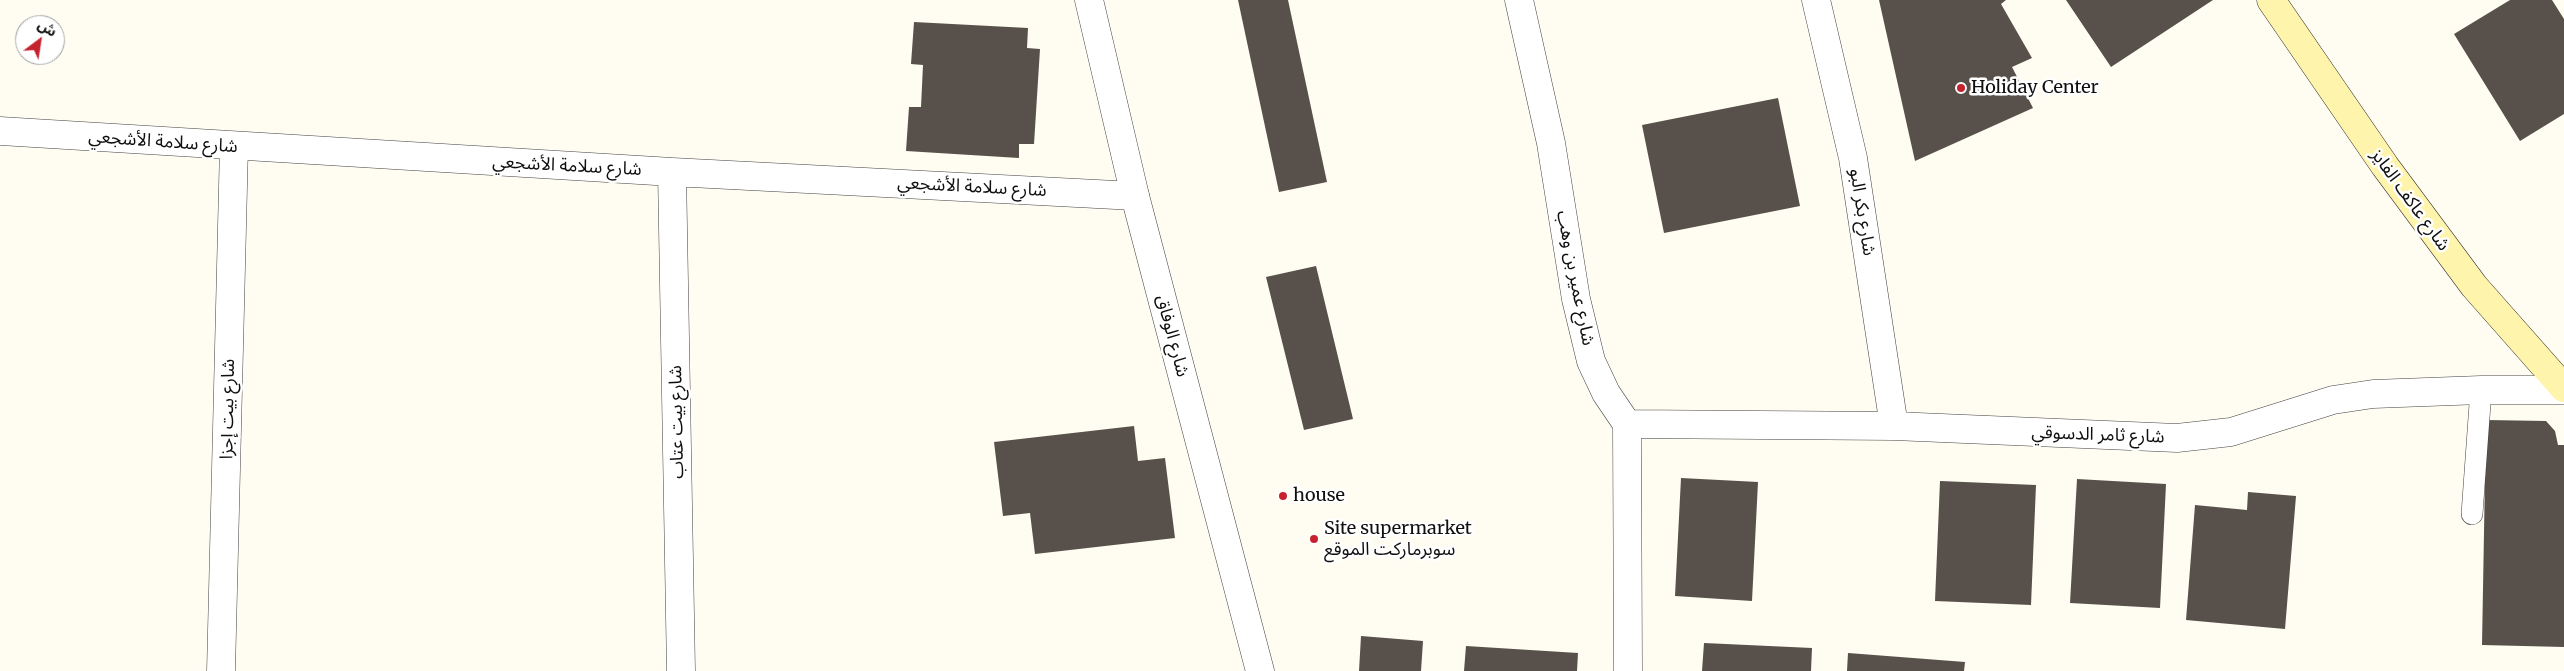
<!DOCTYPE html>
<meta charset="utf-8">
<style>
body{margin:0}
#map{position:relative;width:2564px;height:671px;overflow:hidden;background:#fffcf1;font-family:Merriweather,"Noto Sans Arabic",serif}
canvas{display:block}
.north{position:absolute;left:15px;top:15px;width:50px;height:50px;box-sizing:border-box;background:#fff;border:1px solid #9f9f9f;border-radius:50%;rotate:31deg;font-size:14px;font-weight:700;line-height:20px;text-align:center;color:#0f0f0f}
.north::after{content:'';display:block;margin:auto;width:18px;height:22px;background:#c5222d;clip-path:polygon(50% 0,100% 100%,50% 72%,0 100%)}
</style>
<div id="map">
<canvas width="2564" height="671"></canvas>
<div class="north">ش</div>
</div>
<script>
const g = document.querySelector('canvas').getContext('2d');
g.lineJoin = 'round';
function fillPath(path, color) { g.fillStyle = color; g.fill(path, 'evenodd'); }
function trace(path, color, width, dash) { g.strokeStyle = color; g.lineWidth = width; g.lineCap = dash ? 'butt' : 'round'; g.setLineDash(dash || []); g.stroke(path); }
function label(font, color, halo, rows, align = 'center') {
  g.font = font + ' Merriweather,"Noto Sans Arabic",serif'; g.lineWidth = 5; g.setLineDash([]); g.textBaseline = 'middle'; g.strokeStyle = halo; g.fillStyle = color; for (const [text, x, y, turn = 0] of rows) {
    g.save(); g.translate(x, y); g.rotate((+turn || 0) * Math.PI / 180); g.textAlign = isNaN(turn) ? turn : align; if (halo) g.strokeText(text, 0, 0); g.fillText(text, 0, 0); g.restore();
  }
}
fillPath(new Path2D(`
 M1238 0H1288L1327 182 1279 192Z
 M1879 0H2006L2001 4 2032 58 2012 67 2033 108 1915 161Z
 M2066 0H2213L2111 67Z
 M2510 0H2552L2564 19V114L2520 141 2454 34Z
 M914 22 1028 28 1027 48 1040 49 1034 144H1019V158L906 151 909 107H921L923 65 911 64Z
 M1778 98 1800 206 1664 233 1642 125Z
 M1316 266 1353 419 1304 430 1266 277Z
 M2486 420 2546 421 2555 431 2558 445H2564V647L2482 645Z
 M1134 426 1138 461 1165 458 1175 538 1035 554 1030 513 1003 516 994 442Z
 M1681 478 1758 482 1752 601 1675 596Z
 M2077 479 2166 484 2160 608 2070 603Z
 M1940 481 2036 485 2031 605 1935 601Z
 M2248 492 2296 496 2285 629 2186 620 2195 505 2247 510Z
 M1361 636 1423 641 1421 671H1359Z
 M1704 643 1812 648 1811 671H1702Z
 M1466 646 1578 653 1577 671H1464Z
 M1848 653 1965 662 1964 671H1847Z`), '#58504b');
const service = new Path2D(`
 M2472 514 2481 390`);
const minor = new Path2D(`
 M1519 0 1551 143 1576 299 1591 361 1606 393 1627 424 1628 671
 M1816 0 1853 158 1894 426
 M0 131 672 172 1135 196
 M672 172 681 671
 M1627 424 1894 426 2177 438 2231 432 2333 400 2373 394 2481 390H2564
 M221 671 234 146`);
const tertiary = new Path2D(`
 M1089 0 1135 196 1260 671`);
const secondary = new Path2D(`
 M2271 0 2385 166 2474 286 2564 388`);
trace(service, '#424242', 22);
trace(minor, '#424242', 29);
trace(tertiary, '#424242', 29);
trace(secondary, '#313131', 29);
trace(service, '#fff', 21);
trace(minor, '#fff', 28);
trace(tertiary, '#fff', 28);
trace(secondary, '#fff4ac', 28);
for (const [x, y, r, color] of [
 [1961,88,5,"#c5222d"],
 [1283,496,5,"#c5222d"],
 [1314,539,5,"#c5222d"]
]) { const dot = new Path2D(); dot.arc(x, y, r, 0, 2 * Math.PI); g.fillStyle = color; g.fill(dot); trace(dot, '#fff', 2); }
label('18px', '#0f0f0f', '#fff', [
 ["Holiday Center",1971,88],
 ["house",1293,496],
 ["Site supermarket",1324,529],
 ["سوبرماركت الموقع",1324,550]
], 'left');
label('18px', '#0f0f0f', '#fff', [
 ["شارع سلامة الأشجعي",163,142,4],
 ["شارع سلامة الأشجعي",567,166,3],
 ["شارع سلامة الأشجعي",972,187,3],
 ["شارع عاكف الفايز",2410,200,54],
 ["شارع بكر البو",1862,212,81],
 ["شارع عمير بن وهب",1575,278,79],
 ["شارع الوفاق",1172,336,75],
 ["شارع بيت إجزا",228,409,-89],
 ["شارع بيت عتاب",677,422,-91],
 ["شارع ثامر الدسوقي",2098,435,2]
]);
</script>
